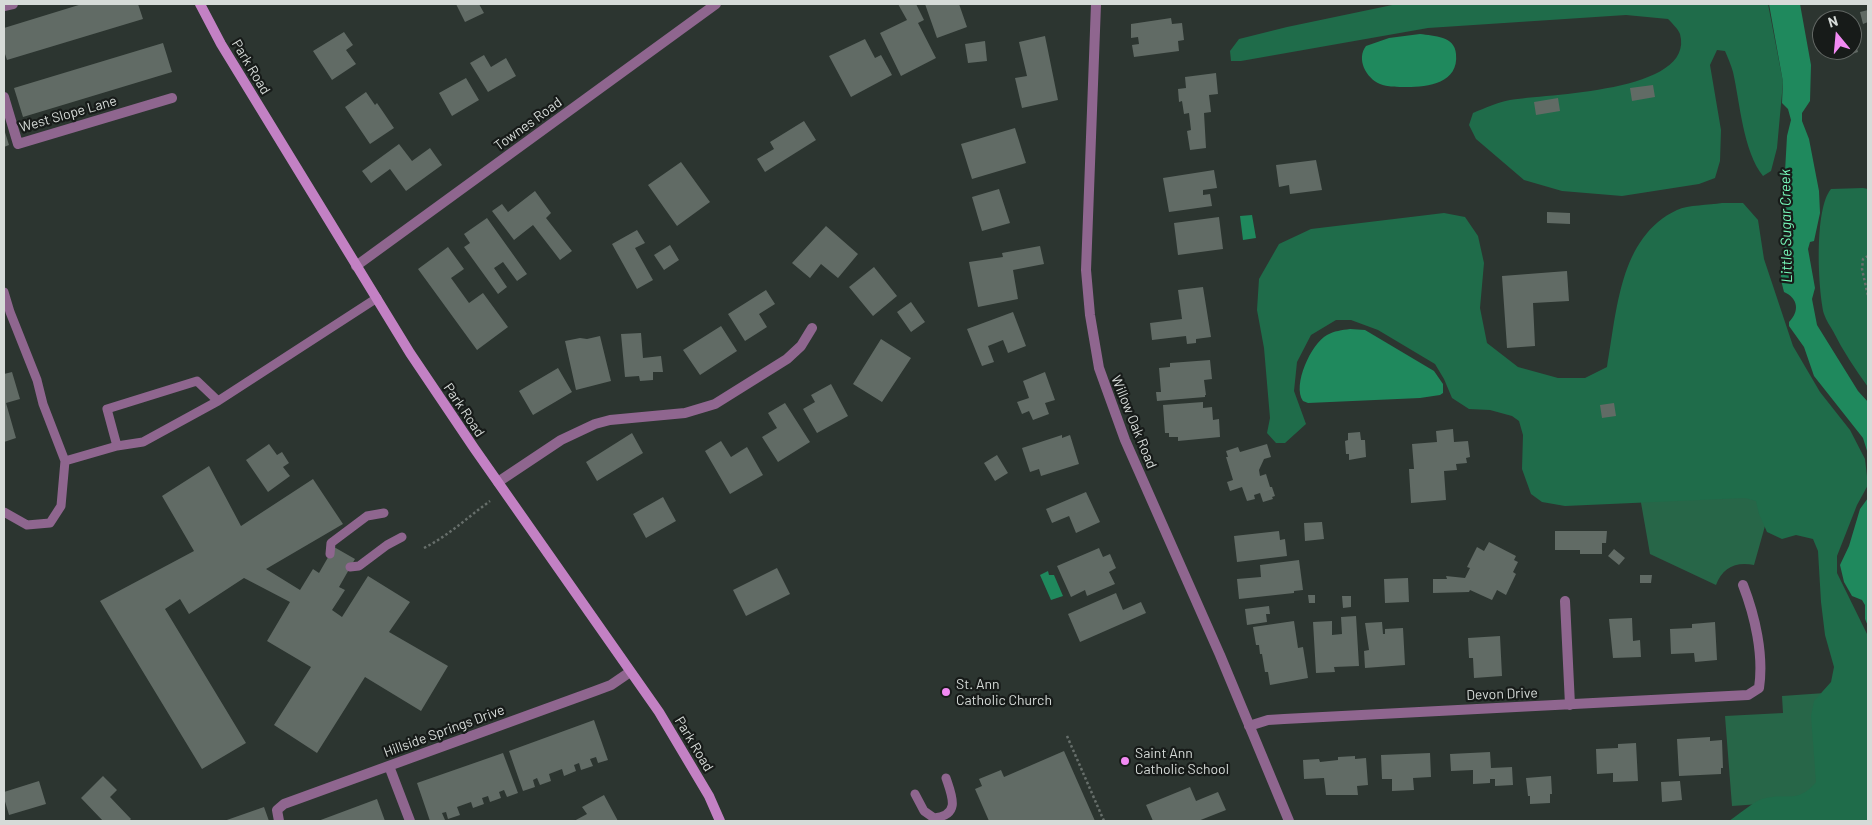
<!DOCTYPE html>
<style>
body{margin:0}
#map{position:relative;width:1872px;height:825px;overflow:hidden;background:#2c3530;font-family:Barlow,sans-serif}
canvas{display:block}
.frame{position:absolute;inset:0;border:5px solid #d6dbd8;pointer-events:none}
.north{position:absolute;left:1812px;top:10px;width:50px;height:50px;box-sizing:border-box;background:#171b19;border:1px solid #636865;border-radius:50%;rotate:343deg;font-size:14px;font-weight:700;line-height:20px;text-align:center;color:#d6dbd8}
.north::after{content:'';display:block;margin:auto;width:18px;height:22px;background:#f28af3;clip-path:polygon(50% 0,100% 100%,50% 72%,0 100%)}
</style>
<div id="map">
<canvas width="1872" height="825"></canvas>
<div class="frame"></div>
<div class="north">N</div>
</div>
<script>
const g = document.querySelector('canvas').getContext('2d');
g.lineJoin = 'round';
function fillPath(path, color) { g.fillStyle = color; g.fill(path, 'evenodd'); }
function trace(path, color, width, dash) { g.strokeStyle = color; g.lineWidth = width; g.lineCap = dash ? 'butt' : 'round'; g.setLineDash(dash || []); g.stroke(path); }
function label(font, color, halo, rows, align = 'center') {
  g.font = font + ' Barlow,sans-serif'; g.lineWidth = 4.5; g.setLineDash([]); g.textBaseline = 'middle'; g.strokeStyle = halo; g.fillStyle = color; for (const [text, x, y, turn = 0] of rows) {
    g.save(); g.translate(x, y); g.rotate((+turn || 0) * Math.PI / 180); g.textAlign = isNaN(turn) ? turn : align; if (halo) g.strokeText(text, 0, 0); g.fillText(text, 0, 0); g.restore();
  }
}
fillPath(new Path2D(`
 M1776 487 1754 565C1736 561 1722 568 1716 585L1650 554 1640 497Z
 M1868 690V821L1815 800 1732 806 1725 716 1783 713 1782 696Z`), '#276648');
fillPath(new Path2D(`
 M1397 4H1768L1783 82 1777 148 1771 171 1763 176C1743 151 1740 103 1733 72 1731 65 1728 58 1725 51L1717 50 1710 65 1721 130 1720 161 1715 178 1699 184 1622 196 1562 191 1524 180 1476 139 1469 125 1473 113C1485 108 1498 102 1510 100 1544 94 1696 93 1680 34 1678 29 1672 23 1668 19L1626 15 1428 28 1241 61H1231L1230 51 1239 39 1287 27Z
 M1863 188 1868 189V387C1855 369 1843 351 1833 331 1830 326 1826 320 1824 314 1818 289 1814 209 1831 189Z
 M1722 203H1743L1758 220 1764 259 1793 346 1820 392 1850 430 1865 459 1868 485 1857 505 1837 556V573L1868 636V821H1729C1738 815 1753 802 1762 799 1785 792 1797 805 1816 782L1811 716 1814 701 1831 682 1834 667 1825 635 1821 602 1818 551 1813 539 1796 535 1782 539 1767 532 1759 514 1756 501 1745 498 1565 506 1542 502 1531 494 1522 469 1523 435 1519 421 1512 416 1490 410 1469 409 1452 398 1444 379 1435 364 1378 330 1351 320H1336L1311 335 1297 362 1294 391 1306 424 1285 443H1276L1267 433 1270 418 1264 348 1257 310 1259 279 1279 244 1311 229 1444 213 1465 217 1478 236 1484 263 1480 308 1487 343 1518 367 1558 378H1585L1607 367C1617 312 1619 237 1677 210 1688 205 1709 205 1722 203Z`), '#1f6c4a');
fillPath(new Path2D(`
 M1769 4H1800L1811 65 1810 101 1802 113V121L1809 139 1819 191 1820 213 1814 241 1810 242 1808 249 1815 288 1812 299 1817 325 1858 391 1868 402V454L1863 438 1814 376 1804 347 1789 326V322C1800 311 1798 298 1784 292L1781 280V259L1785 245 1782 225 1787 136 1791 120 1788 109 1782 103 1783 82Z
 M1420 34C1434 36 1455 36 1456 54 1459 83 1428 87 1407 87 1398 87 1387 87 1380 84 1366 78 1356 59 1366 46L1389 38Z
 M1252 215 1256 238 1243 240 1240 216Z
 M1350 329 1365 330 1434 371 1443 384V393L1440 395 1420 398 1308 403 1303 401C1292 385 1311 344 1327 335 1334 331 1342 330 1350 329Z
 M1868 498V626L1865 619V605L1862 600 1852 596 1844 582 1840 565 1849 546 1860 509Z
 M1048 571 1049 575H1054L1063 596 1051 600 1040 575Z`), '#1f895d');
fillPath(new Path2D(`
 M82 4H138L143 19 7 60 4 51V28Z
 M456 4H479L484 13 465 22Z
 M898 4H916L924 20 918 23 936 58 901 76 880 33 907 20Z
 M925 4H959L967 27 937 38Z
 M1868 10V22L1863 24 1860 12Z
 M1171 18 1172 24 1182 23 1184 40 1178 41 1179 51 1134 57 1132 45 1139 44 1138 37 1131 38V24Z
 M344 32 353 45 346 50 356 64 332 80 313 51Z
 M1045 36 1058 100 1022 108 1015 78 1027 76 1019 42Z
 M1852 38H1854L1858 52 1849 55 1848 50H1852Z
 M865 39 875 58 881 55 892 75 851 97 829 56Z
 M985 41 987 61 968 63 965 44Z
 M163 43 172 72 23 117 14 88Z
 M484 55 491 67 506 58 516 76 488 92 470 63Z
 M1216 73 1218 94 1209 95 1211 112 1204 113 1206 148 1190 150 1187 131 1191 130 1189 113 1184 114 1182 101 1179 102 1178 89 1186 88 1185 77Z
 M466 78 479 100 452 116 439 93Z
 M1653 85 1655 97 1632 101 1630 88Z
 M366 92 375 105 377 103 394 128 370 144 345 107Z
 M1558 98 1560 111 1536 115 1534 102Z
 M804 121 816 140 765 172 757 159 774 149 770 142Z
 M1015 128 1026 163 972 179 961 144Z
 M4 129 9 145 4 147Z
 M399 144 412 161 430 148 442 165 406 191 390 169 371 183 362 171Z
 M1316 160 1322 190 1290 194 1289 185 1279 187 1276 165Z
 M681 162 710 202 677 226 648 185Z
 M1214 170 1217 188 1203 190V195L1210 194 1212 206 1169 212 1163 178Z
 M999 189 1010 223 982 231 972 197Z
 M535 191 551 213 546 218 572 251 560 260 533 225 514 240 492 211 502 204 508 212Z
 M1547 212 1570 213V224L1547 223Z
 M1219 217 1223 249 1178 255 1174 223Z
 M487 218 527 274 517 281 503 262 494 268 507 287 498 294 464 247 470 243 464 234Z
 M826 226 858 254 838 278 821 264 810 278 792 263Z
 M637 230 645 243 635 248 653 280 637 289 612 244Z
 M670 245 679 260 664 270 654 255Z
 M1040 246 1044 264 1013 270 1018 299 978 307 969 262 1003 257 1002 253Z
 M448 247 464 269 451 278 469 303 483 293 508 327 477 350 418 269Z
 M874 267 897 296 873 316 849 287Z
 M1567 271 1569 301 1533 303 1535 346 1507 348 1502 276Z
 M1203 287 1211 337 1196 339V343L1187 344 1186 336 1152 340 1150 323 1182 319 1178 290Z
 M766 290 775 304 759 314 767 327 745 341 728 314Z
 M911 302 925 322 911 332 897 312Z
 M1013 312 1026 346 1008 353 1003 340 988 346 994 362 982 366 967 329Z
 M721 326 737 351 700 375 683 350Z
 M641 333 643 358 661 356 663 372H653V380L640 381 639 376 625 377 621 334Z
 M600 336 611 381 576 390 565 341 580 338 587 339Z
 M881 339 911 358 882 402 853 384Z
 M1210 360 1212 379 1204 380 1206 395H1205V397L1157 401 1156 392H1161L1159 368 1170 367V363Z
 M558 368 572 392 533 415 519 391Z
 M12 372 20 399 6 403 16 438 4 442V374Z
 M1045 372 1055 400 1045 403 1049 414 1033 420 1029 411 1022 414 1017 402 1029 398 1023 381Z
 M831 384 848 416 817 433 803 409 815 402 811 395Z
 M1203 402V408L1212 407 1213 420 1219 419 1220 437 1178 441V437H1169V433H1165L1163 405Z
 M785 403 810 442 778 462 762 437 777 428 768 413Z
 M1614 403 1616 416 1602 418 1600 405Z
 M1453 429 1454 442 1468 441 1470 457 1466 458 1467 463 1456 464 1457 470 1444 471 1446 500 1411 503 1409 469H1414L1412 444 1437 442 1436 431Z
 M1360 432 1361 440H1365L1366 457 1349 460V454H1346L1345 441 1348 440V433Z
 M632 433 643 453 597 481 586 462Z
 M1062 435V438L1070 435 1079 464 1041 476 1039 469 1030 472 1022 448Z
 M721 441 731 457 747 447 763 475 730 494 705 451Z
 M269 444 277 455 282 452 289 463 283 467 290 476 268 492 246 460Z
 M1267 444 1271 457 1264 459 1259 470 1260 476 1266 474 1270 487H1272L1275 496 1272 497 1273 499 1263 502 1260 493 1254 495 1255 499 1247 501 1242 487 1230 491 1227 482 1233 480 1226 457H1228L1226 451 1238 447 1240 452Z
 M997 455 1008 473 995 481 984 463Z
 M209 466 241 526 313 479 343 524 266 569 300 590 313 569 319 573 334 547 355 559 339 587 345 590 332 610 342 617 368 576 410 602 389 632 448 666 421 711 365 677 317 753 274 725 311 667 267 641 290 602 244 578 189 614 180 599 165 609 246 743 202 769 100 601 194 551 162 496Z
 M1086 492 1100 522 1076 533 1069 516 1052 523 1046 509Z
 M663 497 676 521 646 538 633 514Z
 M1322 522 1324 539 1305 541 1304 523Z
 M1279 531 1280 540 1285 539 1287 556 1237 562 1234 536Z
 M1555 531H1607L1606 543H1602V554H1580V550H1555Z
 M1489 542 1516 556 1514 560 1518 562 1513 572 1516 574 1506 595 1497 590 1492 600 1470 590 1469 592 1433 593V579H1447L1446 576 1465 578 1470 568 1467 567 1477 547 1484 551Z
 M1099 548 1103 557 1110 554 1116 568 1109 572 1115 584 1087 596 1085 590 1071 597 1057 566Z
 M1614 549 1625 558 1619 565 1608 556Z
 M1299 560 1303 590 1294 591V593L1239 599 1237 579 1261 577 1260 565Z
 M777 568 790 594 746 616 733 590Z
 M1640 575H1652L1651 583H1640Z
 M1408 578 1409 602 1385 603 1384 579Z
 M1116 593 1123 610 1141 602 1146 613 1080 642 1068 614Z
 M1308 595H1315V603H1309Z
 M1342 596H1351V607L1343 608Z
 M1269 606 1270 614H1266L1267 622 1247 625 1245 609Z
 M1356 616 1359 666 1334 667 1335 672 1316 673 1313 622 1332 621V635L1342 634 1341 617Z
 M1632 618 1633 641 1640 640 1641 657 1613 658 1609 619Z
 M1294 621 1298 648 1303 647 1308 678 1270 685 1268 672H1265L1262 654H1260L1259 645H1256L1253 627Z
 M1382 622 1383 634H1385V629L1403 628 1405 665 1365 668 1364 651 1369 650 1365 623Z
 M1715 622 1717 660 1695 662 1694 653 1671 654 1670 629 1692 628V624Z
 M1500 636 1502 676 1474 678 1473 658H1469L1468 638Z
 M594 720 608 760 598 763 596 757 590 759 593 766 581 770 579 763 574 765 576 771 564 776 562 769 549 774 551 781 540 785 537 778 533 780 535 787 523 791 509 751Z
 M1710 737V741L1722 740 1723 768H1721V774L1679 776 1677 739Z
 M1636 743 1638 781 1613 782V773L1597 774 1596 749 1618 748V744Z
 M1064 751 1095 821H989L975 789 982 786 979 779 1001 770 1004 777Z
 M1490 752 1491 768 1512 767 1513 785 1495 786V779H1490V783L1473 784V770L1451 771 1450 754Z
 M503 753 518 793 507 797 504 790 499 792 501 798 490 802 488 796 482 798 484 804 473 808 471 802 457 807 460 815 448 819 446 812 442 813 445 820 430 821 417 783Z
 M1430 753 1431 777 1413 778 1414 790 1392 791V779H1382L1381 755Z
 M1355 756V759L1366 758 1368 785 1357 786 1358 795H1326L1324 778 1304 779 1303 760 1319 759 1320 762 1338 760V757Z
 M103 776 117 790 110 797 131 819 129 821H103L81 798Z
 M1551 776 1552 794H1550V803L1530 804V796H1528L1526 778Z
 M39 781 46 804 9 815 4 798V792Z
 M1680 781 1682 800 1662 802 1661 782Z
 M1190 787 1196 801 1218 792 1226 810 1198 821H1153L1146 805Z
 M604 795 618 821H574L587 814 582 807Z
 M377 799 385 821H318Z
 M264 807 269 821H224Z`), '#616b65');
trace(new Path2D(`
 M1868 256 1863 259 1862 269 1868 296
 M424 548C448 536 468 517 490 501
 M1067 736 1104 821`), '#676f6b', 2.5, [2.5, 2.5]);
trace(new Path2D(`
 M4 292 10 312 37 380 43 404 65 461 61 506 50 523 27 525 4 512
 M117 446 107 409 197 381 218 401
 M65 461 117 446 143 442 218 401 377 298
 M330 554 331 543 367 516 384 513
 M350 567 359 566 387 545 402 537
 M915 794 924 811 934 818C961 815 952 796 946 778`), '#8f668f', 9);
trace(new Path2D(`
 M1096 4 1086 270 1090 315 1099 368 1125 440 1220 655 1289 821
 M4 6 13 4
 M4 97 18 144 172 98
 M356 266 716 4
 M498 482 561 440 595 424 610 420 685 413 715 404 787 359 801 346 812 328
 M1565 601 1570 705
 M1249 726 1268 720 1284 719 1748 695 1759 688C1764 655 1755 616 1743 585
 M389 766 410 821
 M279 821 277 810 284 804 595 691 611 685 630 672`), '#8f668f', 10);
trace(new Path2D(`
 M200 4 221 44 410 353 474 448 659 712 709 796 720 821`), '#c381c4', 10);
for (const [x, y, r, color] of [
 [946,692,5,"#f28af3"],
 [1125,761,5,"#f28af3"]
]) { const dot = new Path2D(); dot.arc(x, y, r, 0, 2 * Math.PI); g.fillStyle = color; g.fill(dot); trace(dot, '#171b19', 2); }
label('14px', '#d6dbd8', '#171b19', [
 ["Park Road",251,67,59],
 ["West Slope Lane",68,114,-16],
 ["Townes Road",528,124,-36],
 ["Park Road",464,410,56],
 ["Willow Oak Road",1134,422,68],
 ["Devon Drive",1502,694,-2],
 ["Hillside Springs Drive",444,731,-20],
 ["Park Road",694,744,59]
]);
label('14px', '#d6dbd8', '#171b19', [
 ["St. Ann",956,684],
 ["Catholic Church",956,700],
 ["Saint Ann",1135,753],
 ["Catholic School",1135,769]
], 'left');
label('italic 15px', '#78f9ba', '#171b19', [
 ["Little Sugar Creek",1786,226,-91]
]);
</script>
